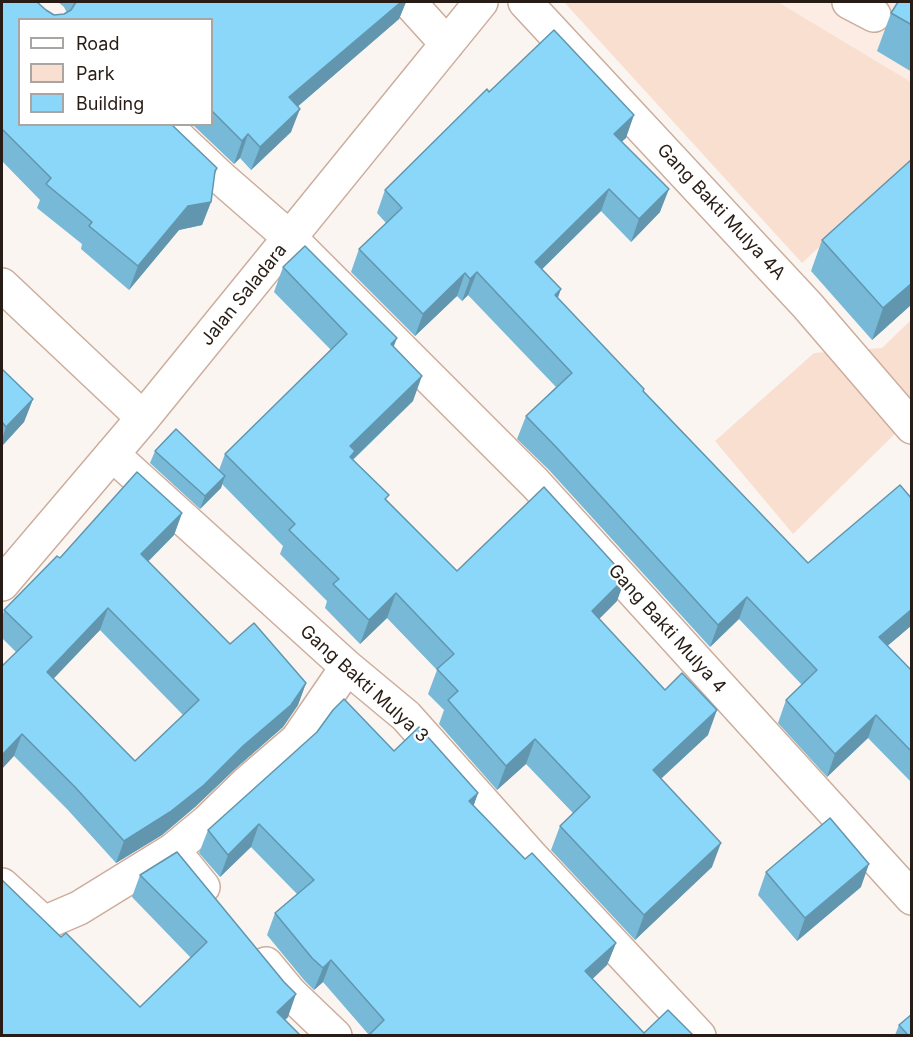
<!DOCTYPE html>
<style>
body{margin:0}
#map{position:relative;width:913px;height:1037px;overflow:hidden;background:#fbf5f1;font-family:Inter,sans-serif}
canvas{display:block}
.frame{position:absolute;inset:0;border:3px solid #281d16;pointer-events:none}
.legend{position:absolute;left:18px;top:18px;width:195px;height:108px;box-sizing:border-box;background:#fff;border:2px solid #a9a5a2;margin:0;padding:8px 10px;list-style:none;font-size:18px;color:#281d16}
.legend li{display:flex;align-items:center;gap:12px;height:30px}
.legend b{width:30px;border:2px solid #a9a5a2}
</style>
<div id="map">
<canvas width="913" height="1037"></canvas>
<div class="frame"></div>
<ul class="legend">
<li><b style="height:8px;background:#fff"></b>Road</li>
<li><b style="height:16px;background:#f9dfd0"></b>Park</li>
<li><b style="height:16px;background:#8ad7f9"></b>Building</li>
</ul>
</div>
<script>
const g = document.querySelector('canvas').getContext('2d');
g.lineJoin = 'round';
function fillPath(path, color) { g.fillStyle = color; g.fill(path, 'evenodd'); }
function trace(path, color, width, dash) { g.strokeStyle = color; g.lineWidth = width; g.lineCap = dash ? 'butt' : 'round'; g.setLineDash(dash || []); g.stroke(path); }
function label(font, color, halo, rows, align = 'center') {
  g.font = font + ' Inter,sans-serif'; g.lineWidth = 4.5; g.setLineDash([]); g.textBaseline = 'middle'; g.strokeStyle = halo; g.fillStyle = color; for (const [text, x, y, turn = 0] of rows) {
    g.save(); g.translate(x, y); g.rotate((+turn || 0) * Math.PI / 180); g.textAlign = isNaN(turn) ? turn : align; if (halo) g.strokeText(text, 0, 0); g.fillText(text, 0, 0); g.restore();
  }
}
fillPath(new Path2D(`
 M778 2H911V82Z`), '#fcece3');
fillPath(new Path2D(`
 M564 2H778L911 82V183L901 172 802 263Z
 M911 320V418L793 534 715 441 814 353 882 348Z`), '#f9dfd0');
const minor = new Path2D(`
 M409 2 447 44
 M525 2 807 305 912 427
 M849 2 874 15
 M164 124 220 177 290 238 535 483 912 898
 M2 285 143 418
 M112 454 347 667 406 716 530 855 699 1036
 M2 584 143 418 481 2
 M173 850 208 821 247 783 297 740 347 667
 M2 885 44 923 79 908 173 850 203 887
 M266 964 290 993 335 1036`);
trace(minor, '#ccad9c', 36);
trace(minor, '#fff', 33);
fillPath(new Path2D(`
 M2 2 46 10 54 15 64 14 67 13 64 7 58 2H406L399 19 298 106 291 132 251 170 240 158 234 164 192 124H212V20H20L217 168 214 177 211 202 202 225 179 230 129 290 81 249 82 244 37 208 40 200 2 161Z
 M912 2V72L877 51 891 13Z
 M489 92 626 138 622 141 660 212 631 242 601 211 542 269 558 298 644 391 808 563 912 499V625L887 646 912 671V783L868 738 827 777 778 723 786 700 802 685 739 619 710 647 549 470 517 439 526 416 556 387 468 295 462 301 457 296 415 336 351 272 359 249 386 223 377 213 385 190Z
 M912 159V304L872 340 811 271 822 240Z
 M283 267 394 347 413 401 353 460 387 500 457 571 617 601 599 619 665 690 708 735 661 779 712 867 635 940 551 850 560 826 573 813 526 764 497 790 439 724 444 710 428 694 437 670 387 618 360 644 325 608 327 601 280 554 283 546 222 484 221 488 200 509 150 463 155 451 219 470 225 454 331 350 274 292Z
 M2 369 33 399 24 422 2 446Z
 M182 513 174 535 148 561 230 644 306 683 298 705 283 727 235 769 195 807 162 835 116 863 67 809 14 756 16 652 2 638V618L4 610 60 558ZM100 630 183 715 135 761 53 678Z
 M394 751 478 793 473 806 525 859 616 943 607 965 592 979 644 1033 369 1035 323 982 314 990 304 980 267 935 275 913 297 894 251 847 220 877 199 853 208 830Z
 M766 872 861 887 797 941 758 895Z
 M140 875 288 1017 285 1020 2 1035 61 937 140 1007 191 958 132 897Z
 M899 1025 912 1035H895Z`), '#77b9d6');
fillPath(new Path2D(`
 M401 2H406L399 19 281 121 289 97Z
 M300 109 291 132 251 170 260 147Z
 M634 115 626 138 606 156 614 134Z
 M248 134 240 158 234 164 242 141Z
 M609 189 601 211 527 284 535 262Z
 M669 189 660 212 631 242 639 219Z
 M211 202 202 225 179 230 129 290 138 266 188 206Z
 M477 272 468 295 462 301 470 279Z
 M465 273 457 296 415 336 423 314Z
 M912 283V304L872 340 883 308Z
 M561 289 553 312 555 295Z
 M397 338 388 362 391 344Z
 M422 376 413 401 351 461 346 475 350 446Z
 M33 399 24 422 2 446V439L6 427Z
 M225 476 221 488 200 509 205 496Z
 M182 513 174 535 133 577 141 554Z
 M626 577 617 601 583 635 592 611Z
 M396 593 387 618 360 644 369 620Z
 M747 597 739 619 710 647 718 625Z
 M108 608 100 630 39 694 47 672Z
 M912 609V625L871 660 879 637Z
 M306 683 298 705 283 727 235 769 195 807 162 835 116 863 124 841Z
 M717 710 708 735 644 794 653 770Z
 M876 715 868 738 827 777 835 754Z
 M22 734 14 756 2 769V755Z
 M535 739 526 764 497 790 506 766Z
 M478 793 470 816 469 801Z
 M259 824 251 847 220 877 228 855Z
 M721 843 712 867 635 940 644 915Z
 M869 864 861 887 797 941 805 918Z
 M616 943 607 965 577 994 585 971Z
 M331 960 323 982 314 990 323 968Z
 M296 994 288 1017 269 1035 277 1012Z`), '#6196ae');
const building = new Path2D(`
 M2 2H37L46 10 54 15 64 14 71 10 76 2H401L289 97 300 109 260 147 248 134 242 141 212 111V20H20V124H171L217 168 215 171 211 202 188 206 138 266 89 226 92 222 46 184 51 178 2 129Z
 M898 2H912V25L891 13Z
 M554 30 634 115 614 134 669 189 639 219 609 189 535 262 561 289 555 295 644 389 643 391 808 563 900 485 912 499V609L879 637 912 671V752L876 715 835 754 786 700 817 670 747 597 718 625 557 448 526 416 572 373 477 272 470 279 465 273 423 314 359 249 402 208 385 190 487 89 489 92Z
 M912 159V283L883 308 822 240Z
 M305 246 397 338 391 344 422 376 350 446 355 451 350 457 389 495 385 499 457 571 544 487 626 577 592 611 665 690 682 673 717 710 653 770 721 843 644 915 560 826 590 797 535 739 506 766 448 700 458 691 437 669 454 654 396 593 369 620 333 584 339 579 289 530 295 524 225 454 347 334 283 267Z
 M2 369 33 399 6 427 2 422Z
 M176 429 225 476 205 496 155 451Z
 M137 472 182 513 141 554 230 644 254 623 306 683 291 705 243 746 204 785 170 812 124 841 75 787 22 734 2 755V666L32 637 4 610 57 556 60 558ZM108 608 199 700 135 761 47 672Z
 M344 699 394 751 419 727 478 793 469 801 525 859 532 853 616 943 585 971 644 1033 668 1010 693 1035H369L384 1020 331 960 323 968 312 958 275 913 314 880 259 824 228 855 208 830 317 732 333 710Z
 M830 818 869 864 805 918 766 872Z
 M177 852 284 982 296 994 277 1012 300 1035H2V880L61 937 66 933 140 1007 207 942 140 875Z
 M912 1014V1035H908L899 1025Z`);
fillPath(building, '#8ad7f9');
trace(building, '#6196ae', 1.5);
label('18px', '#281d16', '#fff', [
 ["Gang Bakti Mulya 4A",721,212,47],
 ["Jalan Saladara",244,295,-51],
 ["Gang Bakti Mulya 4",667,629,48],
 ["Gang Bakti Mulya 3",364,684,42]
]);
</script>
